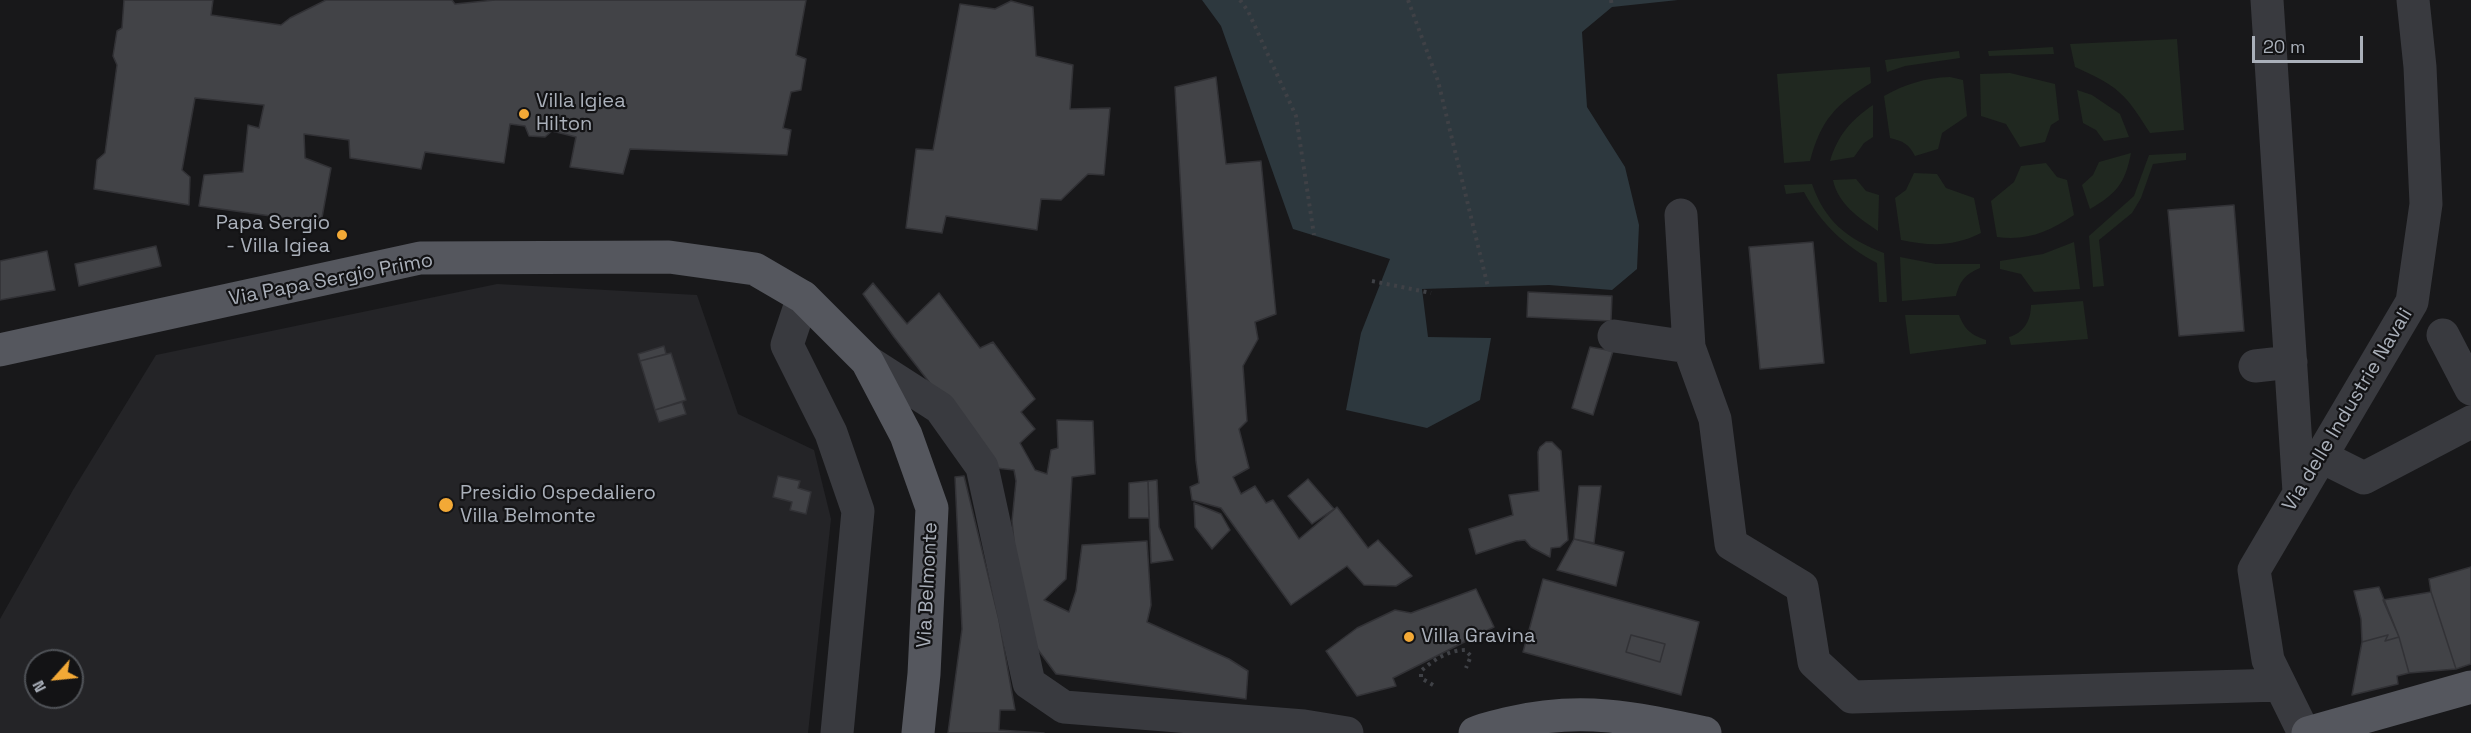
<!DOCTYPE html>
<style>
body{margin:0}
#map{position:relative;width:2471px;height:733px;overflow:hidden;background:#18181a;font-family:"Space Grotesk",sans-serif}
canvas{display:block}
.north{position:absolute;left:24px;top:649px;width:60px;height:60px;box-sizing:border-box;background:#131315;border:2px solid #4f5257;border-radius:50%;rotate:243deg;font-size:16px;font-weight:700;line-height:24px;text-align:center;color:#aab0ba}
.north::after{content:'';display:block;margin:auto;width:21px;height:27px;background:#f3a936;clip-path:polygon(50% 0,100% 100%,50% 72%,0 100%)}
.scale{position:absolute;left:2252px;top:36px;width:111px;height:27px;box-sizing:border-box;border:3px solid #aab0ba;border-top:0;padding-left:8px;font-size:18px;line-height:21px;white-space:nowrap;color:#aab0ba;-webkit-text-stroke:4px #131315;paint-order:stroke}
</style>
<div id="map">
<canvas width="2471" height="733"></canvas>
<div class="north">N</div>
<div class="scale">20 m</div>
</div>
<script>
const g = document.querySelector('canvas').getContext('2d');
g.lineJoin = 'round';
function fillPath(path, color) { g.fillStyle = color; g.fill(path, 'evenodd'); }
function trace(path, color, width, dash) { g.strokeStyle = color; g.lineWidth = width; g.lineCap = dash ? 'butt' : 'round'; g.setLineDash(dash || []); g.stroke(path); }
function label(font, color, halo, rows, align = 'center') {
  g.font = font + ' "Space Grotesk",sans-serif'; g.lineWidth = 4.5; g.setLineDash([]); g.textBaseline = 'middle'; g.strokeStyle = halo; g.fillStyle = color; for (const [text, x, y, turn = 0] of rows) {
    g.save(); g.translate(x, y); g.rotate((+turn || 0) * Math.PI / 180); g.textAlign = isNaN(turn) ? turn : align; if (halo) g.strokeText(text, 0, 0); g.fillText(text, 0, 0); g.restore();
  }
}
fillPath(new Path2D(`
 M497 284 697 295 738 414 814 450 831 519 808 733H0V619L73 490 156 355ZM36 661H72V697H36Z`), '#242427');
fillPath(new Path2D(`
 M2177 39 2184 130 2150 133C2125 93 2118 86 2075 67L2070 44Z
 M2053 47 2054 54 1989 56 1988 51Z
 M1959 51 1960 58 1905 66 1887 72 1885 60Z
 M1870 67 1871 83C1835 105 1821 120 1810 161L1784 163 1777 74Z
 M2010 73 2055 84 2059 120 2051 125 2045 142 2020 147 2006 124 1981 116 1980 74Z
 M1950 77 1963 80 1967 116 1942 133 1938 149 1915 156C1909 144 1903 141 1890 138L1884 96C1906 84 1924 78 1950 77Z
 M2077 90 2092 95 2120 114 2129 137 2104 141 2096 130 2083 123Z
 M1873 105V137L1864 143 1854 157 1830 161C1838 135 1851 120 1873 105Z
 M2131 153C2125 184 2116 194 2090 209L2082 185 2093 175 2099 162Z
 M2186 153V160L2153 164 2141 198 2132 213 2099 240 2104 286 2093 287 2089 236 2134 196 2149 155Z
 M2046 163 2057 177 2067 180 2074 215C2049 232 2027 241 1997 237L1991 201 2014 182 2021 166Z
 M1914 173 1937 174 1946 188 1974 198 1981 233C1953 247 1930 246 1901 240L1895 198 1906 190Z
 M1856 179 1866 191 1879 195 1878 231C1859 218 1838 204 1833 180Z
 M1812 184C1825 221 1847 239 1884 253L1887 302H1879L1877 263C1845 246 1821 224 1804 192L1786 194 1784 185Z
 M2074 242 2080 289 2034 292 2021 274 2000 269V261L2043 254Z
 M1900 257 1936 264H1980V268C1966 274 1960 280 1956 296L1902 301Z
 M2083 301 2088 339 2011 345 2009 337C2024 333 2031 320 2031 305Z
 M1905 315H1959C1965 330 1971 335 1986 340V344L1910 354Z`), '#202820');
fillPath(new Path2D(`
 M1202 0H1678L1612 7 1582 32 1587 107 1625 167 1639 225 1637 269 1612 290 1549 285 1422 289 1428 337 1491 338 1480 400 1427 428 1346 410 1361 333 1390 259 1293 229 1221 26Z`), '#2d383e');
const building = new Path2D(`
 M124 0H213L211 15 281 25 290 18 326 0H452L455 4 495 0H806L796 55 806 59 801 90 791 92 783 128 791 130 787 155 630 149 623 174 570 167 576 137 552 131 545 137 529 136 525 126 510 124 504 163 425 152 421 169 350 158 349 140 304 134 305 158 331 168 321 223 199 206 204 175 243 172 248 125 259 128 264 105 195 98 182 170 190 177 189 205 94 189 97 160 105 153 117 65 113 56 117 31 122 28Z
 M1011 1 1033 7 1036 56 1073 65 1070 109 1110 108 1104 175 1088 174 1061 200 1041 199 1037 230 946 216 942 233 906 228 916 149 933 150 960 4 995 9Z
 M1216 77 1226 164 1261 161 1276 314 1255 322 1258 339 1243 366 1247 421 1239 429 1249 468 1233 477 1241 494 1255 486 1266 503 1273 500 1299 539 1337 507 1368 548 1378 540 1412 576 1396 586 1364 585 1347 566 1291 605 1221 508 1192 500 1190 487 1199 483 1196 461 1175 87Z
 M2234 205 2244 331 2179 336 2168 210Z
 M1813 242 1824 363 1760 369 1749 247Z
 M156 246 161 266 79 286 75 264Z
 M47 251 55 290 0 300V261Z
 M873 283 907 324 939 293 980 348 993 342 1035 399 1021 412 1035 429 1020 443 1035 470 1047 474 1051 450 1058 448 1057 420 1093 421 1095 474 1072 477 1066 579 1044 600 1069 612 1076 591 1082 545 1147 541 1151 605 1147 622 1229 659 1248 671 1246 699 1056 674 1033 643 1019 593 1012 521 1016 481 1014 470 996 468 894 337 863 294Z
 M1528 292 1612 296 1611 321 1527 317Z
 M664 346 666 354 640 361 638 354Z
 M1590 347 1613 351 1593 415 1572 408Z
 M671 353 686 400 655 410 640 361Z
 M682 402 686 414 659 422 655 410Z
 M1546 442H1552L1561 451 1568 540 1560 547 1551 548 1550 557 1531 547 1525 540 1516 541 1476 554 1469 529 1513 515 1509 495 1539 491 1538 452 1540 447Z
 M778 476 800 481 798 488 811 492 806 514 790 510 792 502 773 497Z
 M964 476 999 620 1015 710H1000L999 730 1044 733H948L962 629 955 477Z
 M1308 479 1334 509 1312 524 1288 496Z
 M1157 480 1159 527 1173 560 1151 563 1148 481Z
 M1148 481 1149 518H1129V483Z
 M1579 486H1601L1594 543 1574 539Z
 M1194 503 1221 514 1230 530 1212 549 1195 527Z
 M1574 539 1624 552 1616 586 1557 570Z
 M2471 567V664L2456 669 2431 592 2429 579Z
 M1543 579 1699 622 1681 695 1523 652ZM1631 635 1665 644 1660 662 1626 652Z
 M2379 587 2399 637 2385 641 2388 635 2362 642 2361 619 2354 591Z
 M1476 589 1494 627 1393 678 1396 686 1357 696 1326 651 1357 628 1395 610 1411 613Z
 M2431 592 2456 669 2409 673 2399 637 2383 600Z
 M1631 635 1665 644 1660 662 1626 652Z
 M2388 635 2385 641 2399 637 2409 673 2397 676 2398 684 2352 695 2362 642Z`);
fillPath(building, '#424347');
trace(building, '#323236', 1.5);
trace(new Path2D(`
 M1240 0 1248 11 1296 116 1314 235
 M1408 0 1438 81 1488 287
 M1611 0 1612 7
 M1372 281 1431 293
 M1433 685 1421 678V671C1433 660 1449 650 1465 650L1471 656 1466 668`), '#3f4146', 4, [3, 4.5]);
trace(new Path2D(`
 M2267 0 2299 492
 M1681 215 1689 347 1715 419 1731 544 1802 587 1814 662 1852 697 2280 685
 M803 297 787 345 831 433 858 511 837 733
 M2443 335 2471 389
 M1614 336 1689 347
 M867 361 940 408 982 467 1029 683 1064 707 1304 726 1347 733
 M2255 366 2291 362
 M2320 456 2364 478 2471 422
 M2304 733 2268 660 2254 570 2412 302 2426 204 2420 67 2413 0`), '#393a3f', 33);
trace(new Path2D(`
 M0 350 420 258 669 257 755 269 803 297 867 361 906 435 932 508 924 674 918 733
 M1475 733C1486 728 1498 726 1510 723 1582 706 1635 718 1705 733
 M2308 733 2471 687`), '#55575e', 33);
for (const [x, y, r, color] of [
 [524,114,6,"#f3a936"],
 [342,235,6,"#f3a936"],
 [446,505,8,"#f3a936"],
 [1409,637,6,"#f3a936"]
]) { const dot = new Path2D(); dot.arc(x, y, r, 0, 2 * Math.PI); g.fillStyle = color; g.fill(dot); trace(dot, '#131315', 2); }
label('20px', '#aab0ba', '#131315', [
 ["Villa Igiea",536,102],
 ["Hilton",536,125],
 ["Papa Sergio",330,224,"right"],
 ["- Villa Igiea",330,247,"right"],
 ["Presidio Ospedaliero",460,494],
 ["Villa Belmonte",460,517],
 ["Villa Gravina",1421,637]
], 'left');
label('20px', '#aab0ba', '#131315', [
 ["Via Papa Sergio Primo",331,280,-11],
 ["Via delle Industrie Navali",2348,410,-59],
 ["Via Belmonte",928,585,-87]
]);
</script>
